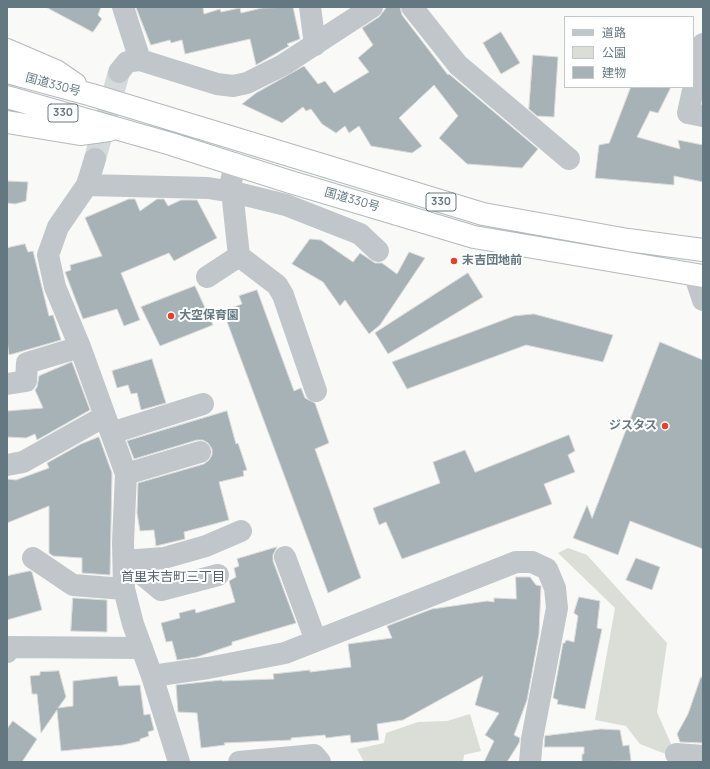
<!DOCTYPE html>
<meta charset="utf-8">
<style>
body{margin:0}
#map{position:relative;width:710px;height:769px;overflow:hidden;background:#f9f9f7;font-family:Manrope,"Noto Sans JP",sans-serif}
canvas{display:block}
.frame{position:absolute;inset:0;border:8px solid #647882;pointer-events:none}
.legend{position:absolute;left:564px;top:16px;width:130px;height:72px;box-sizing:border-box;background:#fff;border:1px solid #c1c9cd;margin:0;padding:5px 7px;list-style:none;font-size:12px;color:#647882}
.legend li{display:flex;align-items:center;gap:8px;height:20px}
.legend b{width:20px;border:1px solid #c1c9cd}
</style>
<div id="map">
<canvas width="710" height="769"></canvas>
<div class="frame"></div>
<ul class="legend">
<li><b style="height:5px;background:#c0c6c9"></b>道路</li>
<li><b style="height:11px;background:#daded6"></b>公園</li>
<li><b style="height:11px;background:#a7b2b6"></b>建物</li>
</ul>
</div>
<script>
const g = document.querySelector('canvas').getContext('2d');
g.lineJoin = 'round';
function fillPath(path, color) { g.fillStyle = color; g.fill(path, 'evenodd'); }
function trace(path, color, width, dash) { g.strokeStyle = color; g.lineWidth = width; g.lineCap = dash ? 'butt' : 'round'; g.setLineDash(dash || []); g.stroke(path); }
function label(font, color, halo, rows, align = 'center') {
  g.font = font + ' Manrope,"Noto Sans JP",sans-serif'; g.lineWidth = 4; g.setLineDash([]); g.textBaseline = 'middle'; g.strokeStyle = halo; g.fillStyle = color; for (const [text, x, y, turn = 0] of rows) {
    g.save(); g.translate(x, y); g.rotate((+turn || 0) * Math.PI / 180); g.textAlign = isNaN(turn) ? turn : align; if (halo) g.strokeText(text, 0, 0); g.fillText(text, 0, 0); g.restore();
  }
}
fillPath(new Path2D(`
 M568 548 587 555 667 643 657 712 671 744 668 755 640 744 626 726 595 720 615 608 558 553Z
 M470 714 481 751 464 755 463 762H364L357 749 384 743 386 733 418 722 447 721Z`), '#daded6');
const building = new Path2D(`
 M46 7H101L98 15 102 19 93 32Z
 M136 7H203L204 14 220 9 221 12 240 8 241 13 262 8 293 7 300 39 287 44 289 46 256 65 250 39 185 54 182 40 171 43 170 40 151 45Z
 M387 7H400L402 15 448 75 449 74 538 149 522 168 467 164 439 138 458 116 434 85 399 118 422 146 412 153 371 146 359 126 349 133 345 126 336 133 322 124 311 109 306 111 303 107 282 123 242 104 256 93 304 66 318 84 325 81 334 93 369 72 358 58 373 45 362 28 379 17Z
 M501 32 520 63 501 74 483 43Z
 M533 55 558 57 554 117 537 116 529 109Z
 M631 87H671L658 113 650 111 637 137 680 149 678 140 703 145V182L674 176V185L595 178 599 145 609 143Z
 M7 181 28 182 26 201 15 204 7 203Z
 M129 199H135L140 211 157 199H164L168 206 181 200H197L217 238 174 261 169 253 121 273 140 320 124 326 117 309 83 319 65 272 71 270 70 265 102 256 85 218Z
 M310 239 321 240 353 262 360 253 375 263H382L397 274 409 252 425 258 380 325 369 334 345 300 340 306 323 282 292 264Z
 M25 244 28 252 33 251 49 316 53 315 61 340 9 355 7 340V248Z
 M468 273 483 297 388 354 375 333Z
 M195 286 213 325 160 346 141 307Z
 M257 290 294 391 301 388 305 398 315 403 329 443 315 449 361 578 328 593 223 311 242 304 239 296Z
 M534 314 613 335 603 362 526 345 407 389 392 362 514 316Z
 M660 342 703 360V549L630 521 618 555 573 538 587 505 592 518Z
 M152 359 166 403 141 410 137 393 131 394 128 385 117 388 112 371Z
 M72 362 90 410 37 440 35 434 26 438 7 437V411L43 408 35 390 37 387 39 376Z
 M227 411 236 444 238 443 247 470 243 471 244 476 219 482 229 520 184 532 185 539 156 546 154 530 140 531 137 513 138 483 204 464 209 460 212 455V449L208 443 203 440H197L134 459 127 441Z
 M569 435 575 451 568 455 575 472 544 484 552 504 402 559 386 522 379 525 373 508 440 483 433 462 465 450 475 472Z
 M99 437 112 473 110 575 82 573V558L53 556 49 553V506L7 523V479L16 480 49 468 47 463 81 444Z
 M277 547 273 555V561L296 623 232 642V645L197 657 177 660 172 641 166 642 161 623 180 618 179 613 195 609 196 613 235 602 229 581 236 577 234 568 239 566 237 559Z
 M636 558 660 567 652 590 626 580Z
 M30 571 32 572 42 610 7 620V576Z
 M516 577H530L536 585 541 586 539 634 527 700 514 735 520 738 519 743 507 762H484L494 741 485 735 499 713 475 705 483 676 403 720 377 724 379 740 351 743 350 735 326 738 325 735 291 738V740L224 743 225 745 201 748 197 713 178 712 176 685 222 680V681L274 679 273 674 310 670V672L351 667 348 644 392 638 387 626 432 609 487 601 494 602V598L516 599Z
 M579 597 600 601 597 628 602 629 585 709 557 704 558 700 553 698 563 643H565L566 640 574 642 578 616 574 613Z
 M73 598 107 600V632L71 631Z
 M59 671 66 697 58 708 73 706V681L117 676 119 686 140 685 144 715 150 714 154 730 148 732 149 736 140 739V741L123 745 61 751 57 710 41 733 37 694H32L30 676 40 675V672Z
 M701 677 703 678V743L680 742 677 734 688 714Z
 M13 721 37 739 22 762H7V729Z
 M601 729 620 730 623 746 629 745 631 761 582 762V754H584V747H544L545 736Z`);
fillPath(building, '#a7b2b6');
trace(building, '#dbdbd9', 1);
trace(new Path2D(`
 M95 159 119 72`), '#d4d9da', 22, [22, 11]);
const highway = new Path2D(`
 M7 50 56 71 75 84
 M7 72 92 95 483 214 628 240 703 250
 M7 97 171 144 287 181 474 237 703 276
 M7 122 80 134 109 130`);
trace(highway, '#b3b9bc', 24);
trace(new Path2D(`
 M123 7 140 60
 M310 7 315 45
 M412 7 458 65 569 159
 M703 44 688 113 703 116
 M119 72 127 62 140 60 217 84 233 86 247 83 283 65 372 7
 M95 159 87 185 58 227 48 255 55 287 80 347 126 474 123 542 124 589 133 624 152 676 179 762
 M87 185 208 188 233 192 286 205 360 234 378 251
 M239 256 277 285 283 295 316 391
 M695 276 703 300
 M207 277 239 256 231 182 235 164
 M7 384 26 381 27 363 80 347
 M111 433 203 404
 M7 465 23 462 105 416
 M126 474 200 452
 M285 557 316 641
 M33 558 73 585 124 589
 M140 560 143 575 161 590 218 575
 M124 561 164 558 206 546 241 531
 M7 652 10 647 142 648
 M152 676 208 668 285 653 516 562H532L547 569 555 588 557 608 532 739 530 762
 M676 754 703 756
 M239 762 314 755 320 762`), '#c0c6c9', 22);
trace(highway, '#fff', 22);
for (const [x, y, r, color] of [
 [454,261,4,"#e6422a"],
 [171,316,4,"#e6422a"],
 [665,426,4,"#e6422a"]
]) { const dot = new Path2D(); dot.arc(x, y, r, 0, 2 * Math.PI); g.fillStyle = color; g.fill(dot); trace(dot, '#fff', 1.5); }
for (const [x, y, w] of [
 [63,113,30],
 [441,202,30]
]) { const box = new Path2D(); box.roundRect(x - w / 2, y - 9, w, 18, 3); g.fillStyle = '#fff'; g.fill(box); trace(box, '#647882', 1); }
label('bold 11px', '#647882', null, [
 ["330",63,113],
 ["330",441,202]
]);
label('12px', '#647882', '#fff', [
 ["国道330号",53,85,15],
 ["国道330号",352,200,16]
]);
label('bold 12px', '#647882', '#fff', [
 ["末吉団地前",462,261],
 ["大空保育園",179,316],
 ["ジスタス",657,426,"right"]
], 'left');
label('13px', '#56656d', '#fff', [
 ["首里末吉町三丁目",173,577]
]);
</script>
